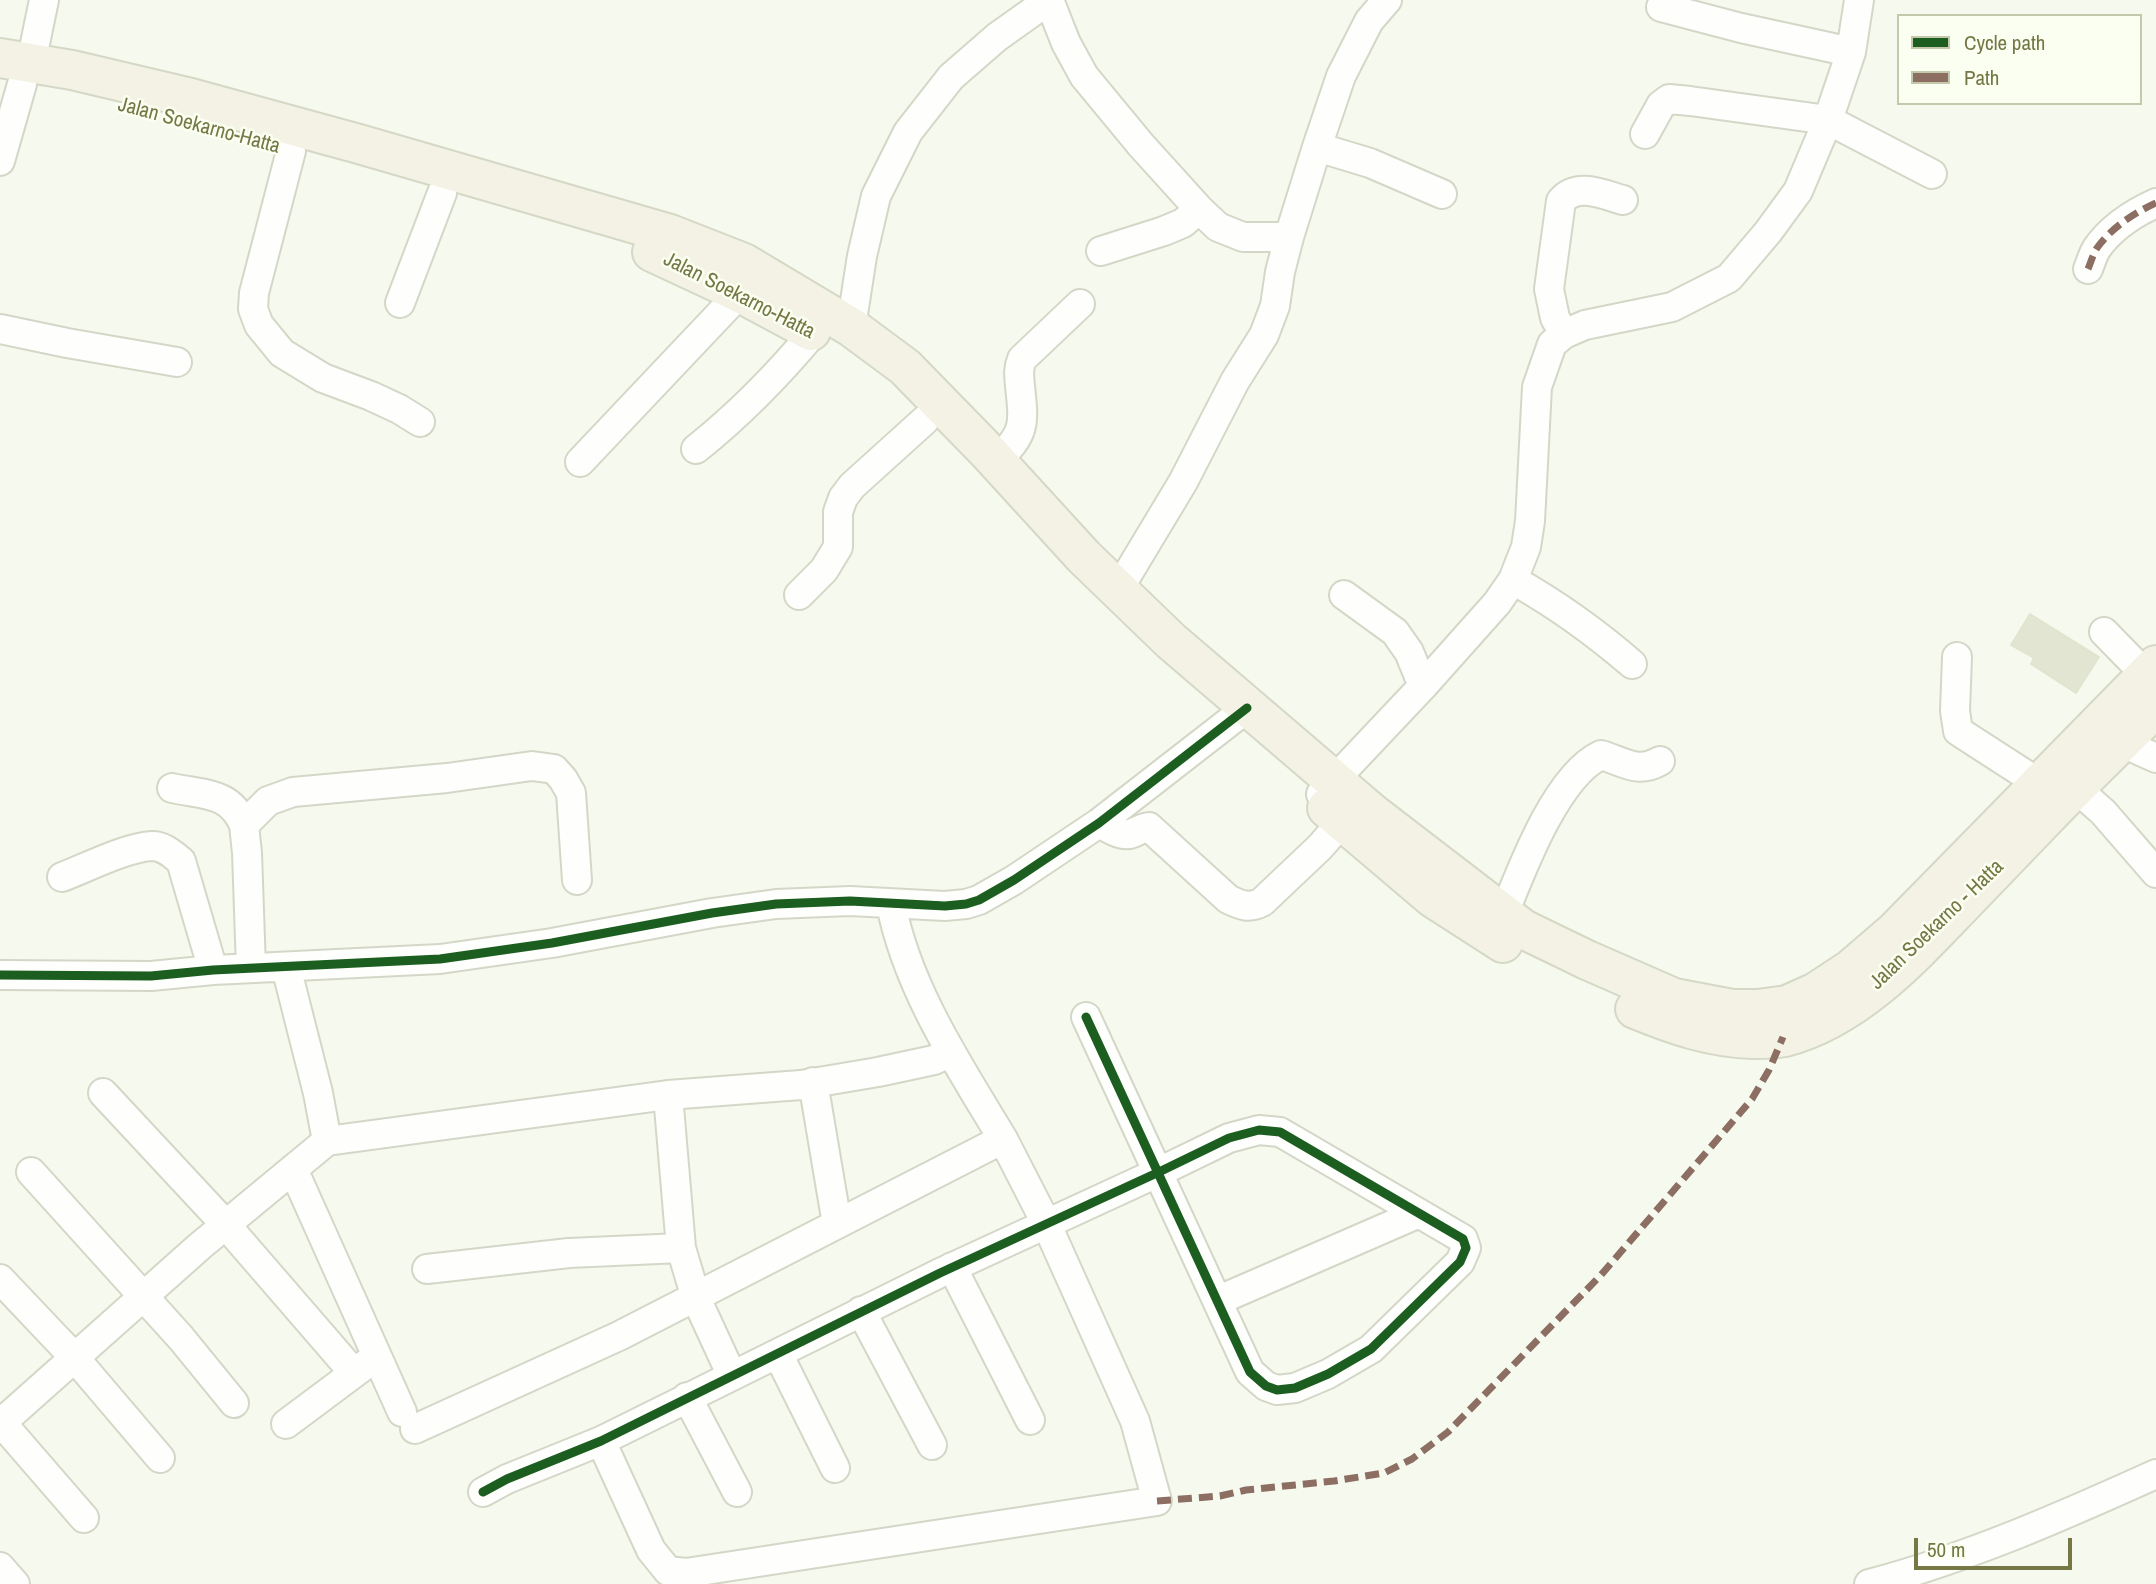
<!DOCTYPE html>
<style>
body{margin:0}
#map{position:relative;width:2156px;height:1584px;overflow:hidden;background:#f6faee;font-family:"Archivo Narrow",sans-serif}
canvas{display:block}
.legend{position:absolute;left:1897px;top:14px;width:245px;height:91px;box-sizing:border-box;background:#fbfff1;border:2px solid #c5c9ac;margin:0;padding:9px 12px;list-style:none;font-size:21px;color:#757845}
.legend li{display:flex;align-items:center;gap:14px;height:35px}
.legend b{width:35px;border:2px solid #c5c9ac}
.scale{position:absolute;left:1914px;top:1538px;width:158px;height:32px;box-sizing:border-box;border:4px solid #757845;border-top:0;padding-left:9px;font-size:21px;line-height:24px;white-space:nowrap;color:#757845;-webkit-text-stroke:5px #fbfff1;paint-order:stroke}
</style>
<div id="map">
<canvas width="2156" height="1584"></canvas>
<ul class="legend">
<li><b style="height:9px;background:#1b5e20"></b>Cycle path</li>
<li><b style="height:9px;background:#8d6e63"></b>Path</li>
</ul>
<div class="scale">50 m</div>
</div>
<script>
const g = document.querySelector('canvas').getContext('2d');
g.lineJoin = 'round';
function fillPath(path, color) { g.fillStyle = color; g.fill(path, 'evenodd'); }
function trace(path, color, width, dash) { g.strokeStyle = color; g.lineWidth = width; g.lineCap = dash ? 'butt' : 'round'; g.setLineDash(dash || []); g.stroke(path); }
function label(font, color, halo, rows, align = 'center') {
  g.font = font + ' "Archivo Narrow",sans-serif'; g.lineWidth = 5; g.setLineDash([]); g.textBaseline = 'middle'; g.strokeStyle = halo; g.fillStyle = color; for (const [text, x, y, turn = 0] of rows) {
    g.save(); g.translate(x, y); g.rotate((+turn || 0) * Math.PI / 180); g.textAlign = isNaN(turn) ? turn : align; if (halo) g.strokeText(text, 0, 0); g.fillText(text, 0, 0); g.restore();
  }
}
const building = new Path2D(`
 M2030 614 2099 657 2076 693 2031 664 2034 658 2011 645Z`);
fillPath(building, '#e2e5d2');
trace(building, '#e1e4cf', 2);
const minor = new Path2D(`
 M1049 0 1066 43 1084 76 1141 145 1199 209 1218 227 1243 237H1289
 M1661 7 1741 28 1851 52
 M31 63 44 0
 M1645 134 1661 105 1669 99 1690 101 1828 120 1932 174
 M1317 147 1370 163 1442 194
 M291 151 254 293 253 309 259 325 282 353 323 378 371 396 399 409 420 422
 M0 161 22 84
 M1101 251 1164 231 1183 223 1199 209
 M2088 269C2091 262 2093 254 2097 248 2111 228 2134 213 2156 203
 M400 303 442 193
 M851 327 862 256 876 196 908 132 951 77 997 37 1049 0
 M0 329 67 343 177 362
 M1564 334 1555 318 1549 289 1561 201C1577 182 1602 194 1623 200
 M696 449C740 414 777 376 813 333
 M996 461C1026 433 1024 424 1020 386 1019 375 1018 369 1022 359L1080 304
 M580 462 740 293
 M1513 580C1556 604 1595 632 1632 664
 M1118 590 1183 482 1235 381 1264 335 1275 306 1280 272 1289 237 1317 147 1341 76 1369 21 1387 0
 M799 595 824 570 838 547V512L843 498 852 486 925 420
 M1344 595 1395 632 1409 652 1423 686
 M2104 632 2146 675
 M1957 657 1955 711 1958 731 2040 784
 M2108 729 2138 750 2156 758
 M2062 776 2103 812 2156 873
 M172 788C203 795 230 791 244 825
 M1321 794 1423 686 1497 603 1513 580 1526 547 1530 521 1537 387 1552 344 1564 334 1585 325 1672 307 1729 278 1768 232 1798 191 1828 120 1851 52 1859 0
 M1099 823C1109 828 1122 838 1133 833 1139 830 1142 828 1149 827L1228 899C1240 905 1249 909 1262 902L1320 847 1355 807
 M62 877C86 868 127 847 152 846 164 846 172 854 181 861L213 970
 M1503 916C1521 871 1556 776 1601 755 1625 762 1637 774 1660 761
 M286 967 318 1093 327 1141 668 1095 801 1085 878 1072 934 1060 951 1052
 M251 968 247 853 244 825 268 801 293 792 447 778 532 766 554 769 563 779 571 793 577 880
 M0 975 151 976 213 970 440 959 552 943 712 913 776 904 850 901 945 906 966 904 979 900 1014 880 1099 823 1247 708
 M813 1082 837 1224
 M103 1093 226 1225 354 1373
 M668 1095 681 1248 696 1298 732 1376
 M293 1169 402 1412
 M31 1172 181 1338 234 1403
 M952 1267 1030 1420
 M427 1269 569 1253 681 1248
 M0 1279 74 1357 160 1458
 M1219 1300 1417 1214
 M861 1311 932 1445
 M778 1354 835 1468
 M687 1397 737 1492
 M0 1421 84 1518
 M0 1424 200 1246 327 1141
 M286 1424 369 1362
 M415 1429 619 1336 1003 1139C959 1066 907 988 891 904
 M601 1441 651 1550 668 1571 686 1573 1157 1501 1135 1421 1046 1223 1003 1139
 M483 1492 507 1479 601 1441 940 1273 1159 1172 1229 1138 1259 1130 1280 1132 1463 1239 1466 1248 1460 1262 1371 1349 1328 1374 1295 1388 1277 1390 1266 1386 1250 1372 1086 1017
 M0 1567 15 1584
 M1869 1584C1968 1558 2063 1516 2156 1474`);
const highway = new Path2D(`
 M0 58 72 70 191 98 359 144 670 234 744 263 851 327 905 367 988 452 1084 557 1171 641 1372 813 1523 929 1587 960 1674 998 1732 1009H1758L1787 1005 1816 992 1851 969 1894 932 2156 665
 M652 252 740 293 811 331
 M1327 808 1433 898 1503 943
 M1635 1009C1674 1025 1711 1038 1753 1039 1764 1039 1775 1039 1785 1037 1857 1018 1913 956 1962 905 1988 878 2014 851 2040 824 2078 784 2118 746 2156 707`);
trace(minor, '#d4d7c7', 32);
trace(highway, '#d5d8c5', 42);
trace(minor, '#fefefc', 28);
trace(highway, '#f3f2e5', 38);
trace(new Path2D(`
 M2088 269C2091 262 2093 254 2097 248 2111 228 2134 213 2156 203
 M1157 1501 1220 1496 1246 1490 1334 1481 1384 1473 1412 1459 1448 1432 1601 1275 1752 1099 1769 1070 1783 1037`), '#8d6e63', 7, [14, 7]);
trace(new Path2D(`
 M0 975 151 976 213 970 440 959 552 943 712 913 776 904 850 901 945 906 966 904 979 900 1014 880 1099 823 1247 708
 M483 1492 507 1479 601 1441 940 1273 1159 1172 1229 1138 1259 1130 1280 1132 1463 1239 1466 1248 1460 1262 1371 1349 1328 1374 1295 1388 1277 1390 1266 1386 1250 1372 1086 1017`), '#1b5e20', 9);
label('21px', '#757845', '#fbfff1', [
 ["Jalan Soekarno-Hatta",199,126,15],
 ["Jalan Soekarno-Hatta",739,296,27],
 ["Jalan Soekarno - Hatta",1937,925,-44]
]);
</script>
